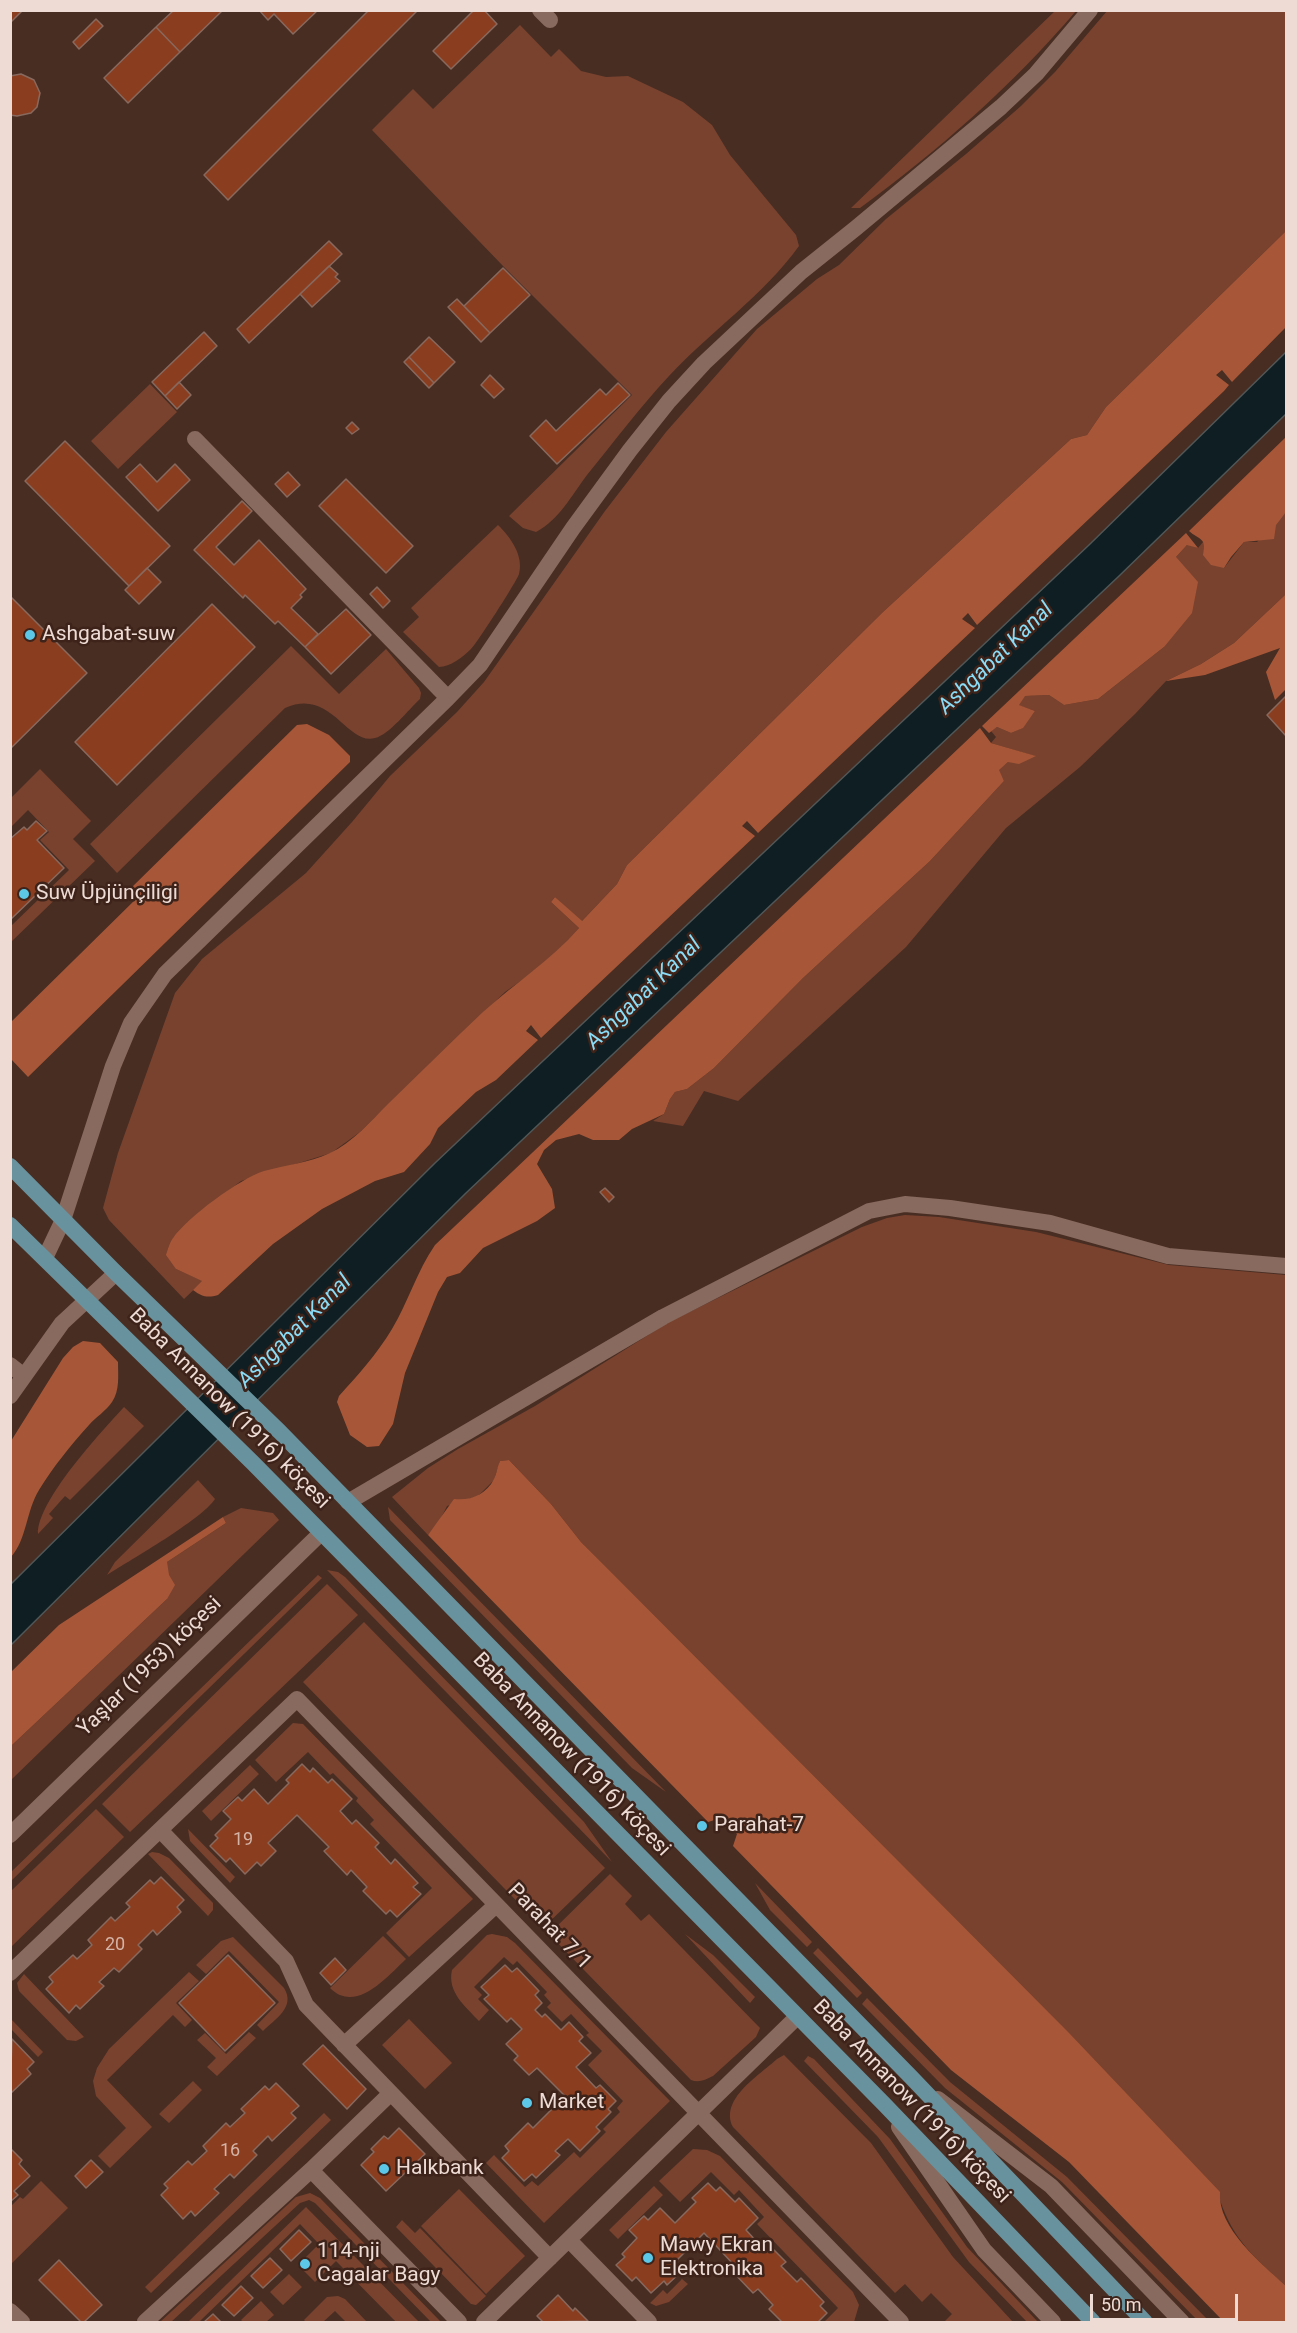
<!DOCTYPE html>
<meta charset="utf-8">
<style>
body{margin:0}
#map{position:relative;width:1297px;height:2333px;overflow:hidden;background:#482d23;font-family:Roboto,sans-serif}
canvas{display:block}
.frame{position:absolute;inset:0;border:12px solid #eddbd4;pointer-events:none}
.scale{position:absolute;left:1090px;top:2294px;width:148px;height:27px;box-sizing:border-box;border:3px solid #eddbd4;border-top:0;padding-left:8px;font-size:18px;line-height:21px;white-space:nowrap;color:#eddbd4;-webkit-text-stroke:4px #3d2319;paint-order:stroke}
</style>
<div id="map">
<canvas width="1297" height="2333"></canvas>
<div class="frame"></div>
<div class="scale">50 m</div>
</div>
<script>
const g = document.querySelector('canvas').getContext('2d');
g.lineJoin = 'round';
function fillPath(path, color) { g.fillStyle = color; g.fill(path, 'evenodd'); }
function trace(path, color, width, dash) { g.strokeStyle = color; g.lineWidth = width; g.lineCap = dash ? 'butt' : 'round'; g.setLineDash(dash || []); g.stroke(path); }
function label(font, color, halo, rows, align = 'center') {
  g.font = font + ' Roboto,sans-serif'; g.lineWidth = 5; g.setLineDash([]); g.textBaseline = 'middle'; g.strokeStyle = halo; g.fillStyle = color; for (const [text, x, y, turn = 0] of rows) {
    g.save(); g.translate(x, y); g.rotate((+turn || 0) * Math.PI / 180); g.textAlign = isNaN(turn) ? turn : align; if (halo) g.strokeText(text, 0, 0); g.fillText(text, 0, 0); g.restore();
  }
}
fillPath(new Path2D(`
 M1055 11H1076C1013 85 938 151 860 208H851Z
 M1107 11H1286V231L1106 407 1087 435 1071 439 883 612 627 865 617 884 581 922 555 897 551 902 579 928C557 953 532 974 505 992L360 1132 331 1153 241 1181 199 1213 173 1238 176 1269 203 1281 184 1299 109 1220 103 1208 118 1153 175 993 202 959 306 873 352 822 390 776 457 712 484 682 605 511 666 432 757 329 817 279 839 265 886 219 966 154 1021 106 1055 72Z
 M520 25 551 57 559 49 581 71 606 77 628 76 683 102 712 125 730 155 796 235 799 246C763 296 711 331 669 376 640 407 614 442 587 475 571 496 560 519 536 532L523 528 509 516 632 395 504 267 372 130 413 89 433 109Z
 M150 384 177 412 118 469 91 441Z
 M1286 512V594L1234 643 1201 664 1166 681 1135 714 1080 767 1006 828 906 947 738 1101 704 1091 683 1126 653 1121 664 1114 670 1099 675 1092 687 1089 714 1068 803 978 930 861 1004 781 998 770 1008 762 1035 756 991 743 996 737 991 731 997 727 1011 733 1022 728 1035 711 1018 705 1024 696 1049 695 1064 705 1098 699 1164 647 1176 557 1188 544 1198 548 1203 542 1224 568 1244 542H1257Z
 M498 525C510 537 524 555 519 574 517 581 476 645 471 649 463 657 450 667 439 667L403 632 419 617 411 608Z
 M291 646 339 694 386 649 419 688 421 693 420 699C409 709 389 735 375 738 347 746 331 687 285 708L117 873 90 844Z
 M40 769 91 821 73 839 95 861 11 942V926L69 870 40 840 49 832 28 810 11 827V798Z
 M905 1215 939 1217 1036 1232 1169 1265 1286 1275V2286C1256 2259 1233 2240 1220 2200L581 1542 551 1504 509 1460 500 1461 494 1480 478 1496 447 1506 439 1522 428 1535 392 1497 428 1468 458 1449 535 1406 669 1322 862 1227 887 1218Z
 M124 1407 144 1426 70 1500 65 1496 49 1514 53 1518 38 1534C37 1501 101 1432 124 1407Z
 M198 1480 215 1499C201 1520 132 1559 107 1575L115 1562Z
 M388 1507 666 1792 632 1768 390 1520Z
 M241 1508 273 1513 279 1520 11 1780V1746L167 1599V1562L226 1523 223 1517Z
 M327 1570 338 1572 345 1577 584 1822 612 1862Z
 M318 1575 322 1578 11 1881V1872Z
 M327 1584 358 1615 130 1832 102 1804Z
 M364 1622 605 1868 543 1928 303 1682Z
 M293 1723 303 1724 473 1899 409 1957 386 1933 432 1888 370 1824 374 1820 356 1801 358 1798 333 1773 330 1775 308 1752 276 1782 255 1760Z
 M250 1765 259 1774 211 1821 202 1811Z
 M96 1809 124 1837 11 1947V1891Z
 M188 1829 235 1877 230 1883 190 1841Z
 M152 1852 159 1853 169 1858 213 1903V1910L208 1916 148 1854Z
 M610 1874 632 1896 625 1904 641 1921 649 1914 760 2028 756 2037 713 2076C705 2080 699 2083 691 2080L549 1934Z
 M755 1883 812 1942 807 1947 770 1910Z
 M492 1934 507 1937 515 1943 670 2101 544 2223 486 2163 494 2155 525 2187 532 2181 538 2186 574 2152 580 2158 606 2132 603 2129 620 2112 617 2108 623 2101 588 2065 602 2051 586 2035 589 2033 571 2014 562 2022 547 2007 551 2003 544 1995 547 1992 517 1961 513 1965 504 1957 474 1987 482 1995 478 1999 489 2010 479 2021C465 2006 447 1992 452 1970L487 1935Z
 M685 1934 713 1955 755 1997 750 2003Z
 M383 1936 406 1959C387 1977 356 2014 330 1988Z
 M233 1937 284 1988C296 2007 275 2019 263 2031L257 2025 279 2002 229 1951 206 1974 196 1965 221 1941Z
 M818 1948 862 1993 857 1998 813 1953Z
 M189 1972 199 1981 176 2003 192 2020 185 2027 173 2015 107 2080 152 2127 110 2168 98 2156 126 2128 96 2096 93 2081 97 2068 109 2049Z
 M24 1974 84 2037 76 2041 67 2040 19 1991 17 1983Z
 M867 1998 950 2082 1067 2177 1210 2322H1199L1062 2182 945 2088 862 2004Z
 M11 2019 43 2052 38 2057 11 2029Z
 M409 2019 452 2063 425 2089 382 2045Z
 M249 2032 256 2038 217 2076 207 2067 216 2058 197 2040 205 2033 226 2054Z
 M784 2055 871 2143 953 2257 1013 2322H944L952 2314 931 2293 922 2302 905 2284 895 2293 733 2127C719 2099 760 2075 777 2059Z
 M808 2056 814 2059 890 2139 967 2247 1038 2322H1027L969 2262 878 2137 804 2061Z
 M193 2081 202 2090 169 2123 159 2114Z
 M324 2113 331 2120 151 2293 145 2287Z
 M693 2149 707 2150 720 2156 853 2292 859 2305 854 2322H824L838 2308 757 2224 764 2217 739 2190 734 2195 711 2172 680 2202 659 2181Z
 M41 2181 68 2208 11 2264V2206L20 2197 23 2199Z
 M654 2186 663 2195 618 2239 609 2230Z
 M459 2189 525 2256 486 2294 421 2226Z
 M310 2193 320 2198 441 2322H431L315 2203 309 2200 300 2203 171 2322H160L296 2197Z
 M306 2207 419 2322H396L336 2261 315 2282 298 2265 319 2244 300 2224 199 2322H188Z
 M402 2220 415 2233 420 2228 486 2296 476 2305 471 2304 396 2227Z
 M289 2274 302 2287 283 2305 270 2292Z
 M682 2279 688 2284 669 2302 656 2306 650 2303 663 2290 667 2294Z
 M338 2296 345 2299 367 2322H346L335 2311 323 2322H306L304 2320 327 2297Z
 M261 2301 274 2315 266 2322H243L241 2320Z`), '#79422e');
fillPath(new Path2D(`
 M1286 231V327L1232 382 1222 370 1216 375 1229 385 1224 391 977 625 968 613 962 619 975 628 758 833 747 821 742 826 755 836 541 1038 531 1025 526 1031 538 1040 496 1080 476 1092 438 1128 430 1144 404 1172 375 1181 322 1209 273 1244 218 1295C208 1298 202 1297 193 1290L202 1281 176 1269 166 1255C168 1249 170 1242 173 1238 188 1217 239 1179 264 1171 286 1165 308 1163 330 1153 352 1143 371 1121 388 1104 420 1073 451 1042 483 1012 515 983 550 961 579 928L551 902 555 897 582 921 617 884 627 865 883 612 1071 439 1087 435 1106 407Z
 M1286 437V512L1276 525 1274 539 1244 542 1231 557 1224 568 1211 565 1203 555C1207 537 1199 540 1189 531Z
 M1186 533 1198 548 1187 545 1176 557 1198 582 1192 613 1164 647 1098 699 1064 705 1049 695 1025 696 1019 705 1035 711 1023 728 1011 733 997 727 989 733 982 726Z
 M1286 594V689L1275 700 1266 672 1280 648 1205 675 1166 681 1201 664 1234 643Z
 M307 724 329 735 350 756V762L28 1077 11 1059V1022L139 896 131 888 297 725Z
 M980 728 991 743 1036 756 1019 764 1008 762 999 770 1004 781 930 861 803 978 714 1068 687 1089 675 1092 670 1099 664 1114 632 1129 619 1140H593L579 1134 556 1140 544 1150 537 1164 552 1189 555 1208 537 1221 483 1248 460 1273 447 1277 438 1292 405 1373 393 1424 379 1446 367 1447 350 1435 337 1402 339 1396C358 1375 377 1354 392 1329 408 1302 417 1271 435 1245Z
 M83 1341 100 1343 118 1362C118 1376 120 1390 112 1402 106 1411 96 1417 89 1425 71 1445 53 1467 39 1490 26 1511 27 1539 11 1557V1441L63 1358 73 1347Z
 M509 1460 551 1504 581 1542 1069 2033 1220 2192C1217 2228 1262 2264 1286 2286V2322H1224L1069 2162 951 2070 733 1846 737 1834 721 1818 708 1822 428 1535 454 1499C470 1501 486 1495 494 1479 497 1473 497 1467 500 1461Z
 M223 1517 226 1523 167 1562 169 1575 175 1585 167 1599 11 1746V1672L59 1625Z`), '#a75738');
const water = new Path2D(`
 M1286 352V414L1118 577 466 1193 11 1645V1584L435 1163 1089 545Z`);
fillPath(water, '#0e1e22');
trace(water, '#515757', 1.5);
const building = new Path2D(`
 M10 10H23L10 23Z
 M174 10H223L180 52 156 27Z
 M259 10H318L293 34 274 14 268 20Z
 M369 10H418L228 200 204 175Z
 M474 10H484L497 24 451 69 433 51Z
 M96 19 103 26 79 49 73 42Z
 M156 27 180 52 128 103 104 78Z
 M21 74 34 80 40 93 37 107 31 113 17 116 10 115V76Z
 M329 241 342 254 249 343 237 329Z
 M329 266 338 274 335 277 340 281 312 307 300 294Z
 M503 268 530 295 490 333 464 306Z
 M457 299 490 333 481 342 448 307Z
 M204 332 217 346 165 396 152 382Z
 M429 337 455 362 434 383 409 357Z
 M409 357 434 383 429 388 404 362Z
 M490 375 504 389 494 398 481 385Z
 M179 382 191 395 177 409 165 396Z
 M618 383 630 395 557 464 530 436 546 420 556 431 600 389 606 395Z
 M352 422 359 429 352 434 346 428Z
 M65 441 170 546 129 586 25 481Z
 M140 464 157 482 175 464 190 480 158 511 126 477Z
 M288 472 300 485 287 497 275 484Z
 M346 479 413 546 386 573 319 506Z
 M242 501 252 511 216 547 234 565 259 540 306 589 300 595 302 597 291 608 318 634 305 647 278 621 275 624 245 595 243 598 194 550Z
 M147 568 161 582 139 604 125 590Z
 M377 587 390 601 383 608 370 594Z
 M10 596 87 673 10 749Z
 M212 604 255 647 117 785 75 742Z
 M346 609 371 635 331 674 305 647Z
 M1286 696V736L1267 715Z
 M36 821 47 831 37 840 64 868 10 920V839L24 827 27 830Z
 M605 1188 614 1197 609 1202 600 1192Z
 M302 1764 310 1772 313 1768 328 1783 332 1779 352 1799 340 1811 352 1824 356 1820 379 1843 375 1847 391 1864 395 1859 418 1883 413 1887 421 1894 397 1917 390 1910 386 1914 363 1891 367 1887 351 1870 347 1875 324 1851 329 1847 297 1815 268 1843 276 1851 261 1866 257 1862 245 1874 230 1858 226 1862 210 1846 218 1838 215 1835 231 1819 223 1811 238 1797 242 1801 254 1789 268 1804 289 1783 286 1780Z
 M161 1877 184 1900 177 1907 181 1912 157 1935 153 1930 138 1945 142 1949 119 1972 114 1968 99 1982 104 1986 80 2009 76 2005 69 2013 46 1989 53 1982 49 1977 73 1955 77 1959 92 1945 88 1940 111 1917 115 1921 130 1907 126 1903 150 1880 154 1884Z
 M228 1955 275 2003 225 2051 179 2003Z
 M335 1958 346 1970 331 1985 320 1973Z
 M505 1965 512 1972 517 1968 539 1991 535 1995 542 2003 535 2010 542 2017 545 2014 561 2030 569 2022 583 2037 579 2041 591 2053 576 2067 596 2088 600 2085 616 2101 608 2109 611 2112 596 2127 600 2131 580 2151 568 2139 555 2151 560 2155 536 2178 532 2174 524 2181 502 2158 509 2151 505 2146 528 2123 533 2128 565 2096 537 2068 529 2075 514 2060 518 2056 506 2044 522 2029 511 2018 507 2022 484 1999 489 1995 481 1987Z
 M12 2039 34 2062 27 2069 31 2074 10 2094Z
 M323 2045 366 2089 347 2109 303 2064Z
 M276 2083 299 2106 291 2113 296 2118 272 2141 268 2136 253 2151 257 2155 234 2178 230 2174 214 2189 219 2193 195 2216 191 2211 183 2219 161 2195 168 2188 164 2184 188 2161 192 2165 207 2151 203 2146 226 2123 230 2127 245 2113 241 2109 265 2086 269 2090Z
 M399 2128 425 2154 386 2191 361 2165 374 2152 371 2149 384 2136 388 2139Z
 M10 2148 22 2160 19 2164 30 2176 14 2191 18 2195 10 2202Z
 M91 2160 103 2172 86 2188 75 2176Z
 M708 2183 716 2191 720 2187 735 2202 739 2198 758 2218 746 2230 758 2243 763 2239 786 2262 781 2266 797 2282 801 2278 824 2302 820 2306 827 2313 818 2322H782L769 2309 773 2305 758 2289 753 2293 731 2270 735 2266 704 2233 675 2262 683 2270 667 2285 664 2281 651 2293 636 2277 632 2281 616 2265 625 2257 622 2254 637 2238 629 2230 644 2216 648 2220 660 2208 675 2223 696 2202 692 2198Z
 M299 2230 311 2242 291 2261 280 2249Z
 M270 2258 282 2270 263 2288 251 2276Z
 M59 2260 102 2305 84 2322H81L39 2280Z
 M241 2286 253 2298 234 2316 222 2305Z
 M558 2295 573 2311 575 2308 588 2321 543 2322 537 2316Z
 M213 2314 221 2322H204Z`);
fillPath(building, '#8b3d1f');
trace(building, '#88695e', 1.5);
trace(new Path2D(`
 M540 10 550 20
 M195 439 448 698
 M45 1258 63 1220 113 1066 131 1023 165 974 448 698 480 665 573 528 630 450 669 401 704 363 801 272 856 228 1001 107 1036 74 1090 10
 M10 1365 24 1376
 M10 1396 62 1323 116 1273
 M348 1502 663 1317 869 1211 905 1204 950 1208 1050 1223 1168 1256 1286 1266
 M160 1830 286 1961 306 2005 550 2258
 M10 1835 321 1533
 M10 1973 297 1699 901 2322
 M344 2045 496 1905
 M938 2099 1051 2186 1182 2322
 M311 2170 459 2322
 M569 2240 649 2322
 M10 2311 22 2322
 M145 2322 311 2170 391 2093
 M484 2322 797 2017`), '#896a5e', 16);
trace(new Path2D(`
 M899 2127 984 2250 1053 2322`), '#896a5e', 16);
trace(new Path2D(`
 M10 1166 116 1273 280 1432 911 2077 1145 2322
 M10 1225 253 1463 884 2104 1093 2322`), '#68929d', 16);
for (const [x, y, r, color] of [
 [30,635,6,"#5cc7e7"],
 [24,894,6,"#5cc7e7"],
 [702,1826,6,"#5cc7e7"],
 [527,2103,6,"#5cc7e7"],
 [384,2169,6,"#5cc7e7"],
 [648,2258,6,"#5cc7e7"],
 [305,2264,6,"#5cc7e7"]
]) { const dot = new Path2D(); dot.arc(x, y, r, 0, 2 * Math.PI); g.fillStyle = color; g.fill(dot); trace(dot, '#3d2319', 2); }
label('18px', '#d4b4a7', null, [
 ["19",243,1840],
 ["20",115,1945],
 ["16",230,2151]
]);
label('21px', '#eddbd4', '#3d2319', [
 ["Ashgabat-suw",42,635],
 ["Suw Üpjünçiligi",36,894],
 ["Parahat-7",714,1826],
 ["Market",539,2103],
 ["Halkbank",396,2169],
 ["Mawy Ekran",660,2246],
 ["Elektronika",660,2270],
 ["114-nji",317,2252],
 ["Cagalar Bagy",317,2276]
], 'left');
label('21px', '#eddbd4', '#3d2319', [
 ["Baba Annanow (1916) köçesi",229,1409,45],
 ["Ýaşlar (1953) köçesi",150,1667,-44],
 ["Baba Annanow (1916) köçesi",571,1755,46],
 ["Parahat 7/1",549,1927,46],
 ["Baba Annanow (1916) köçesi",911,2102,46]
]);
label('italic 22px', '#8adbf5', '#3d2319', [
 ["Ashgabat Kanal",996,659,-44],
 ["Ashgabat Kanal",644,994,-44],
 ["Ashgabat Kanal",295,1332,-45]
]);
</script>
